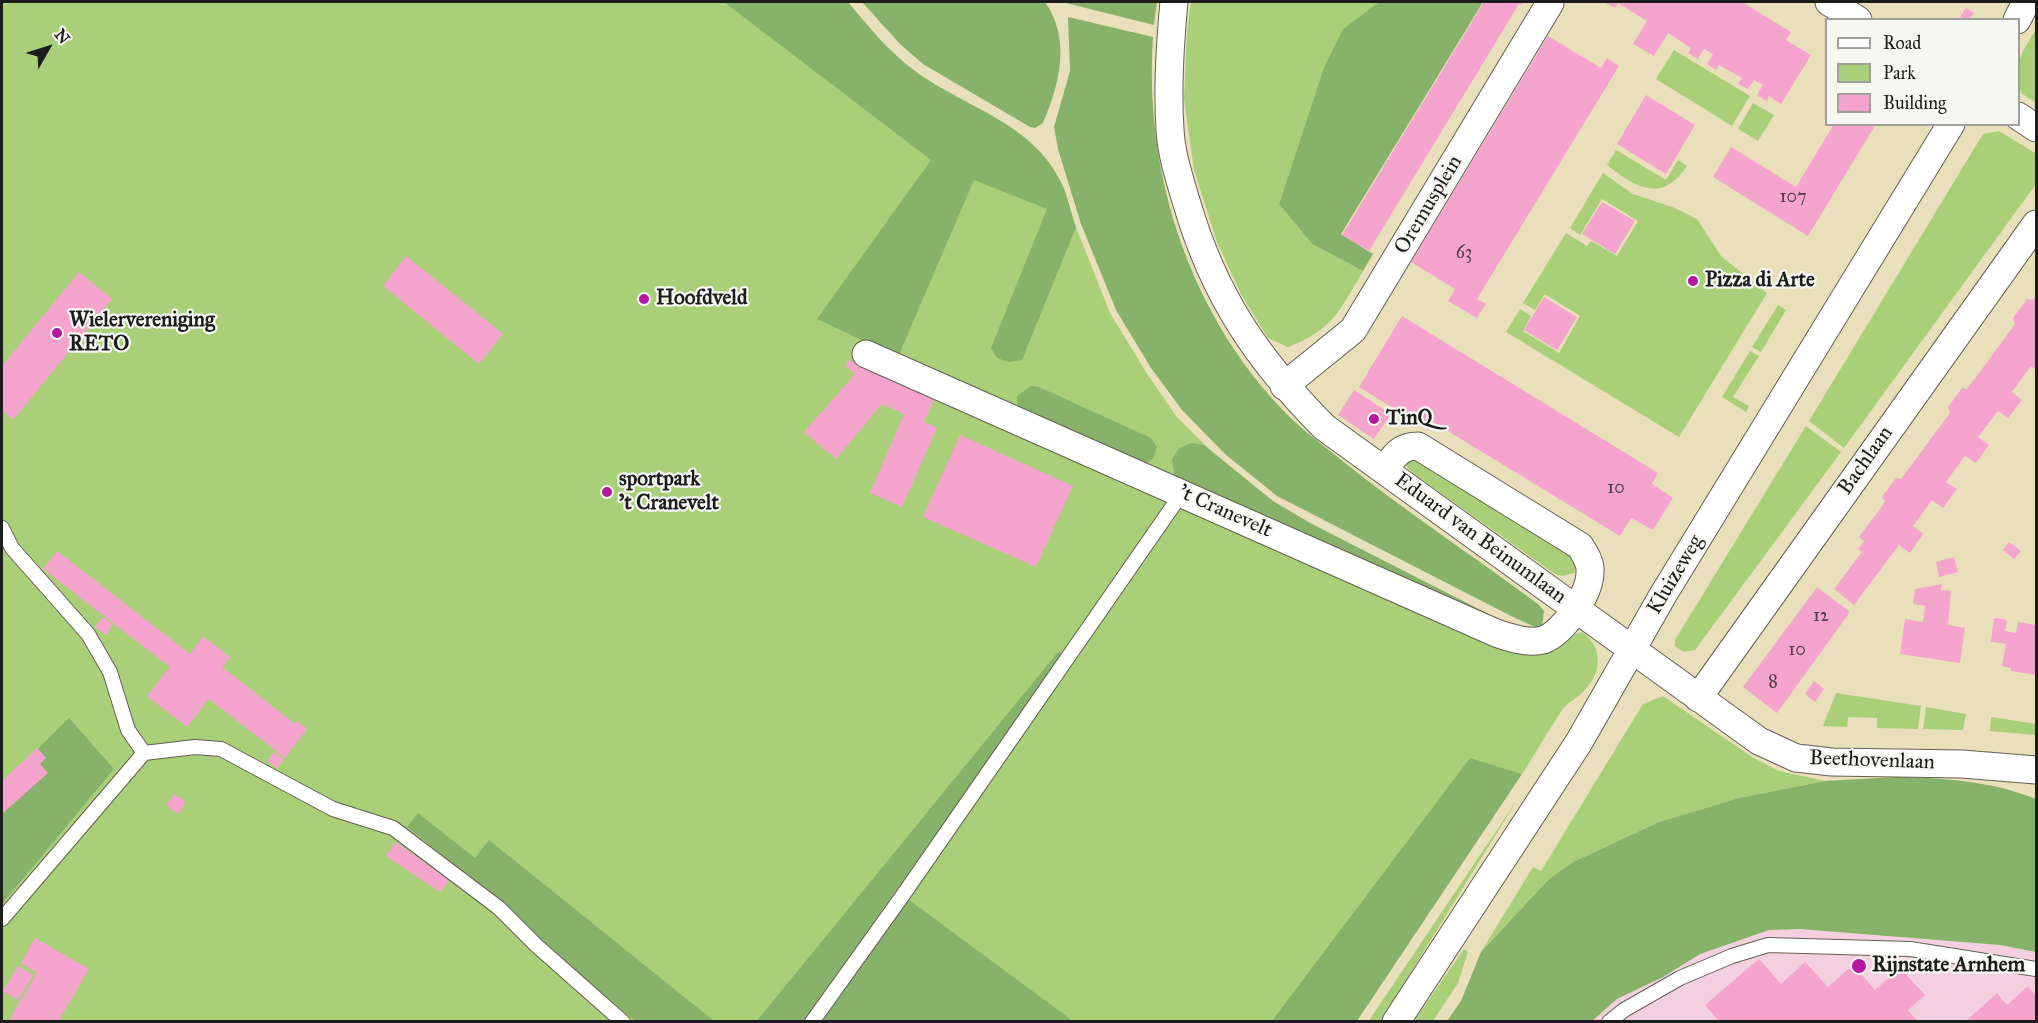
<!DOCTYPE html>
<style>
body{margin:0}
#map{position:relative;width:2038px;height:1023px;overflow:hidden;background:#e9dfba;font-family:"IM FELL Great Primer",serif}
canvas{display:block}
.frame{position:absolute;inset:0;border:3px solid #1c1c1c;pointer-events:none}
.legend{position:absolute;left:1825px;top:18px;width:195px;height:108px;box-sizing:border-box;background:#f6f6f2;border:2px solid #9f9f9c;margin:0;padding:8px 10px;list-style:none;font-size:18px;color:#1c1c1c}
.legend li{display:flex;align-items:center;gap:12px;height:30px}
.legend b{width:30px;border:2px solid #9f9f9c}
.north{position:absolute;left:18px;top:18px;width:60px;height:60px;-webkit-text-stroke:4px #f6f6f2;paint-order:stroke;rotate:51deg;font-size:16px;font-weight:700;line-height:24px;text-align:center;color:#1c1c1c}
.north::after{content:'';display:block;margin:auto;width:21px;height:27px;background:#1c1c1c;clip-path:polygon(50% 0,100% 100%,50% 72%,0 100%)}
</style>
<div id="map">
<canvas width="2038" height="1023"></canvas>
<div class="frame"></div>
<ul class="legend">
<li><b style="height:8px;background:#fff"></b>Road</li>
<li><b style="height:16px;background:#a9cf79"></b>Park</li>
<li><b style="height:16px;background:#f5a4ce"></b>Building</li>
</ul>
<div class="north">N</div>
</div>
<script>
const g = document.querySelector('canvas').getContext('2d');
g.lineJoin = 'round';
function fillPath(path, color) { g.fillStyle = color; g.fill(path, 'evenodd'); }
function trace(path, color, width, dash) { g.strokeStyle = color; g.lineWidth = width; g.lineCap = dash ? 'butt' : 'round'; g.setLineDash(dash || []); g.stroke(path); }
function label(font, color, halo, rows, align = 'center') {
  g.font = font + ' "IM FELL Great Primer",serif'; g.lineWidth = 4.5; g.setLineDash([]); g.textBaseline = 'middle'; g.strokeStyle = halo; g.fillStyle = color; for (const [text, x, y, turn = 0] of rows) {
    g.save(); g.translate(x, y); g.rotate((+turn || 0) * Math.PI / 180); g.textAlign = isNaN(turn) ? turn : align; if (halo) g.strokeText(text, 0, 0); g.fillText(text, 0, 0); g.restore();
  }
}
fillPath(new Path2D(`
 M1800 929 2000 945 2036 952V1021L1592 1022 1617 999 1663 977 1700 954 1769 930Z`), '#f3cfdf');
fillPath(new Path2D(`
 M2 2H769L1053 203 1076 227 1110 313 1146 372 1176 416 1223 463 1204 515 1492 641 1568 637 1582 632C1604 648 1602 673 1583 692 1577 698 1567 703 1562 710 1548 731 1536 753 1522 774L1510 771 1339 1021H1049L943 944 876 1021H2Z
 M1191 2H1379L1343 30 1324 67 1279 204 1312 244 1363 271C1340 310 1333 330 1288 347L1268 338 1241 294 1217 242 1194 170 1184 99 1187 31Z
 M2036 29V103L2021 93C2014 62 2021 54 2036 29Z
 M1674 50 1750 96 1732 126 1656 79Z
 M1753 103 1774 115 1758 141 1738 129Z
 M1999 131 2035 153 2036 184 1844 448 1809 421 1983 134Z
 M1616 150 1666 180 1678 160 1687 166C1662 203 1637 189 1607 165Z
 M1603 173 1633 194 1675 208 1697 219 1721 256 1767 293 1679 437 1506 332 1520 309 1531 316 1523 331 1559 353 1580 316 1545 294 1535 310 1523 303 1566 233 1587 246 1591 241 1617 256 1638 221 1602 199 1580 235 1570 228Z
 M1778 305 1786 310 1761 352 1752 347Z
 M1750 351 1759 356 1733 397 1749 406 1746 412 1722 397Z
 M1806 426 1841 452 1695 650 1684 652 1675 646V640Z
 M1414 457 1569 551 1577 567 1574 573 1562 576 1555 574 1414 474 1404 464Z
 M1836 693 1921 706 1918 729 1877 728V718L1848 717 1847 727 1823 726Z
 M1663 696 1752 757 1779 771 1825 781 1739 798 1659 822 1573 862 1549 879 1481 952 1533 867 1541 871 1643 704Z
 M1926 707 1966 714 1963 730 1923 729Z
 M1991 717 2036 724V735L1990 731Z
 M1519 797 1381 1021 1368 1022Z
 M1464 949 1468 952 1458 983 1433 1021H1414Z`), '#a9cf79');
fillPath(new Path2D(`
 M724 2H848C868 26 889 52 915 71 965 108 1033 122 1062 184 1068 197 1071 213 1076 227L1022 360 1008 362 997 358 991 348 1047 209 974 180 898 357 817 319 931 160Z
 M862 2H1045C1071 39 1060 83 1043 123L1035 128 1030 127 923 64 900 44Z
 M1062 2H1157L1154 25Z
 M1379 2H1483L1341 234 1373 254 1363 271 1312 244 1279 204 1324 67 1343 29Z
 M1068 17 1153 37C1144 170 1187 306 1278 405 1296 425 1319 442 1340 459 1403 510 1472 555 1538 604L1544 611 1542 627 1537 628 1511 616 1277 496 1225 454 1182 410 1151 368 1116 310 1081 224 1058 149 1054 127 1070 71Z
 M1031 386 1039 387 1151 438 1157 447 1153 459 1143 465 1018 408 1017 396Z
 M1192 443 1204 445 1273 501 1312 524 1516 628 1175 479 1172 459 1179 448Z
 M1058 652 1064 654 803 1021 756 1022Z
 M69 718 114 769 2 904V785Z
 M1470 758 1522 774 1357 1021H1272Z
 M1897 777C1946 778 1990 781 2036 799V952L2000 945 1800 929 1769 930 1700 954 1663 977 1617 999 1592 1021H1447L1461 1001 1481 952 1549 879 1573 862 1659 822 1739 798 1825 781Z
 M418 813 475 858 489 840 714 1021H635L543 943 505 905 407 827Z
 M909 900 1073 1021H821Z`), '#86b269');
fillPath(new Path2D(`
 M1484 2H1524L1521 5 1519 4 1369 251 1342 235Z
 M1604 2H1742L1791 32 1786 40 1811 55 1781 104 1769 96 1767 101 1757 95 1763 85 1754 80 1748 89 1738 84 1742 78 1719 65 1716 70 1707 64 1713 54 1704 49 1698 59 1688 53 1691 48 1668 33 1654 56 1633 44 1647 21 1618 3 1615 8Z
 M1966 8 1974 13 1969 20 1960 17Z
 M1548 36 1601 68 1607 58 1619 66 1477 299 1486 304 1477 318 1448 301 1455 289 1411 262Z
 M1646 95 1695 125 1666 174 1617 144Z
 M1834 124H1876L1808 236 1713 177 1731 147 1796 187Z
 M1602 202 1635 221 1615 254 1582 234Z
 M406 256 503 334 479 364 383 286Z
 M79 272 112 299 13 420 2 410V366Z
 M2036 295V370L2031 366 2012 392 2022 400 2008 418 1998 411 1978 437 1989 445 1976 463 1965 456 1946 482 1957 489 1943 508 1932 500 1913 526 1923 534 1910 553 1899 545 1854 605 1834 589 1862 552 1858 549 1864 541 1859 537 1885 502 1882 497 1896 478 1901 479 1950 413 1948 407 1962 388 1967 389 1991 357 2015 324 2013 318 2027 299 2033 300Z
 M1544 297 1577 317 1557 350 1524 330Z
 M1402 316 1658 473 1652 484 1673 498 1653 530 1631 518 1620 536 1433 422 1429 430 1359 387Z
 M849 360 935 397 924 422 937 428 902 507 870 493 904 414 882 404 836 459 804 432 855 374 846 366Z
 M1354 390 1391 414 1374 439 1338 415Z
 M960 435 1073 486 1036 567 923 517Z
 M2009 542 2021 551 2014 559 2003 550Z
 M57 551 190 654 203 636 230 657 222 667 295 724 298 721 307 729 285 758 209 699 187 727 147 696 170 667 43 569Z
 M1954 557 1958 572 1939 577 1936 562Z
 M1942 584 1941 590 1951 591 1948 625 1965 628 1960 663 1900 654 1905 619 1923 622 1925 606 1913 604 1915 589Z
 M1817 587 1850 612 1777 713 1743 687Z
 M103 617 113 625 106 635 95 627Z
 M1994 618 2007 620 2005 631 2016 633 2018 622 2036 625V675L2011 671V668L2002 666 2006 644 1991 642Z
 M1814 681 1824 689 1815 702 1805 694Z
 M37 748 46 758 40 764 48 773 2 814V781Z
 M274 752 284 759 277 768 267 761Z
 M174 794 186 802 178 814 166 805Z
 M396 842 449 880 440 892 386 856Z
 M35 938 89 969 58 1022H8L37 973 21 963Z
 M1759 959 1781 984 1805 962 1828 987 1853 965 1875 990 1900 968 1925 995 1908 1010 1918 1022H1720L1705 1005Z
 M18 966 33 975 18 1000 3 991Z
 M2028 986 2036 996V1022H1965L1997 993 2007 1005Z`), '#f5a4ce');
const lane = new Path2D(`
 M2 528 12 548 88 634 110 672 128 730 144 753
 M144 753 195 747 221 749 333 809 393 828 499 908 537 946 623 1022
 M2 919 144 753
 M812 1022 903 895 1182 493
 M1609 1022 1624 1010 1680 978 1732 956 1768 945 1910 949 2036 969`);
const street = new Path2D(`
 M1174 2C1170 44 1167 86 1170 129 1171 154 1180 180 1187 204 1214 296 1257 359 1324 427L1759 741 1796 758 1832 762 1962 764 2036 770
 M1829 2 1858 20
 M2017 20 2026 2
 M2018 116 2036 128
 M866 354 1496 633C1510 638 1528 644 1543 640 1563 633 1590 594 1590 572 1591 563 1585 554 1580 546L1418 446C1400 446 1394 456 1384 470
 M1284 386 1353 330 1550 3
 M1698 698 2036 224
 M1396 1022 1579 742 1663 595 1951 124`);
trace(lane, '#646053', 16);
trace(street, '#646053', 29);
trace(lane, '#fff', 14);
trace(street, '#fff', 27);
for (const [x, y, r, color] of [
 [1693,281,6,"#b5179e"],
 [644,299,6,"#b5179e"],
 [57,333,6,"#b5179e"],
 [1374,419,6,"#b5179e"],
 [607,492,6,"#b5179e"],
 [1859,966,8,"#b5179e"]
]) { const dot = new Path2D(); dot.arc(x, y, r, 0, 2 * Math.PI); g.fillStyle = color; g.fill(dot); trace(dot, '#f6f6f2', 2); }
label('18px', '#523e48', null, [
 ["107",1793,198],
 ["63",1464,254],
 ["10",1616,489],
 ["12",1821,617],
 ["10",1797,651],
 ["8",1773,683]
]);
label('21px', '#1c1c1c', '#f6f6f2', [
 ["Oremusplein",1429,205,-59],
 ["Bachlaan",1866,461,-55],
 ["'t Cranevelt",1225,512,24],
 ["Eduard van Beinumlaan",1480,539,36],
 ["Kluizeweg",1676,575,-59],
 ["Beethovenlaan",1872,761,2]
]);
label('bold 21px', '#1c1c1c', '#f6f6f2', [
 ["Pizza di Arte",1705,281],
 ["Hoofdveld",656,299],
 ["Wielervereniging",69,321],
 ["RETO",69,345],
 ["TinQ",1386,419],
 ["sportpark",619,480],
 ["'t Cranevelt",619,504],
 ["Rijnstate Arnhem",1872,966]
], 'left');
</script>
